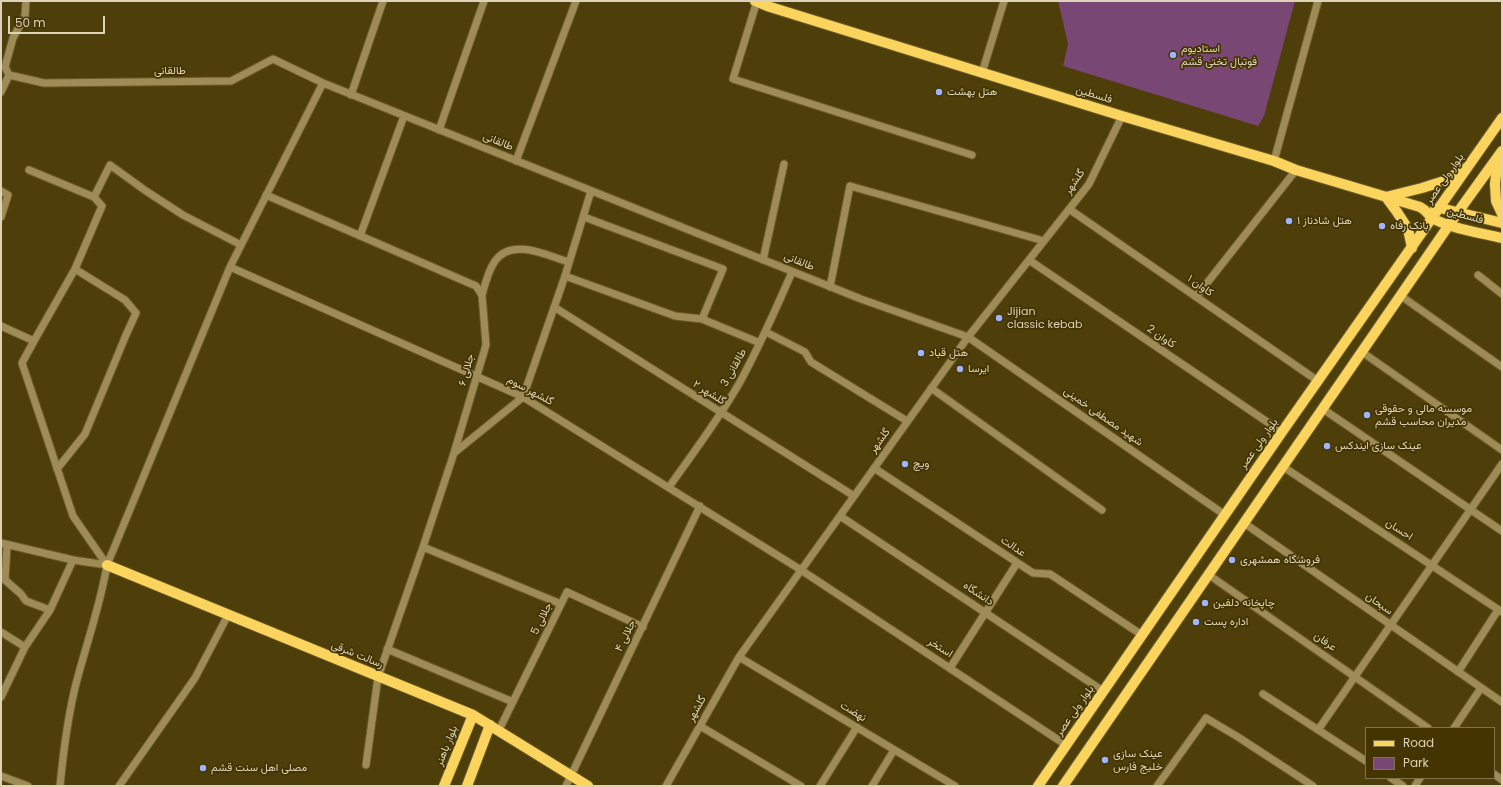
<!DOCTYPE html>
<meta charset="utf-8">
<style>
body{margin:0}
#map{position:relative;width:1503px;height:787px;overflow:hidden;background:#4e3e09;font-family:Poppins,sans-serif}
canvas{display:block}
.frame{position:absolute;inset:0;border:2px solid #dcd3ba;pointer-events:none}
.legend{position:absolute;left:1365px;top:727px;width:130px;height:52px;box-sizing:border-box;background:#433400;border:1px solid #80744a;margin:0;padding:5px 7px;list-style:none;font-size:12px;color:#dcd3ba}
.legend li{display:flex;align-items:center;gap:8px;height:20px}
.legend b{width:20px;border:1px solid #80744a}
.scale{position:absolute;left:8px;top:16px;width:97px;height:18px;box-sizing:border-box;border:2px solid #dcd3ba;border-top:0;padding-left:5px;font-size:12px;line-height:14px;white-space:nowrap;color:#dcd3ba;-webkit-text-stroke:3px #433400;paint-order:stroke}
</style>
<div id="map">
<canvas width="1503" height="787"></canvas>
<div class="frame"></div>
<ul class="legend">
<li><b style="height:5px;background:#fbd45d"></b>Road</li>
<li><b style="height:11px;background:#794773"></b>Park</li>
</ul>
<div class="scale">50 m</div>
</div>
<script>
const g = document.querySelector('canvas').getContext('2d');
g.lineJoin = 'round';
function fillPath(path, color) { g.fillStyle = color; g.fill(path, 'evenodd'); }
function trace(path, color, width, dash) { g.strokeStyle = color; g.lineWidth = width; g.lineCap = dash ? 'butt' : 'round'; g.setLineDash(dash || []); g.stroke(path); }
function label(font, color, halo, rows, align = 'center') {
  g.font = font + ' Poppins,Vazirmatn,sans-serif'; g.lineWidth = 3.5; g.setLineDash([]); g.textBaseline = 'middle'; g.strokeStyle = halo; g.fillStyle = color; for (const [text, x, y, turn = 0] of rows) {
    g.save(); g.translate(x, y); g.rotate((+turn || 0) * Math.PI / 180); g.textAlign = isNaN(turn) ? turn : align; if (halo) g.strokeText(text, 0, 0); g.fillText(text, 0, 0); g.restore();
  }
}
fillPath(new Path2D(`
 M1058 1H1295L1264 116 1258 126 1063 66 1068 44Z`), '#794773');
const minor = new Path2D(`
 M757 1 733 79 972 155
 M982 73 1004 1
 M9 75 44 83 231 81 273 59 323 83 861 299 968 337 1225 515
 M9 75 5 67 13 38 25 16 26 1
 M1 92 9 75
 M351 95 383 1
 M439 130 484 1
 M516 161 576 1
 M1274 161 1318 1
 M29 170 94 197
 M1 191 8 195 1 217
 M266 195 476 286 482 295 486 345 454 453 423 547 378 677 366 765
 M1069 209 1318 381
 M584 217 723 269 702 319
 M360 236 404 116
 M763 260 784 164
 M1029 260 1282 432
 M230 267 523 397 801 570 1066 745
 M1478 275 1502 294
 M565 276 675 316 702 319 760 343
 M830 287 850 186 1044 241
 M482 295C485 284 488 271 495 261 512 237 548 256 569 262
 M1401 296 1502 367
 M1196 297 1296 170
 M554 307 854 496
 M1 326 34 341 22 363 73 516 107 565
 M766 332 805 352 811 362 907 421
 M34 341 75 269 102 206 94 197 110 165 146 191 183 215 241 245
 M1362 352 1502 450
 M931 388 1102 510
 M1323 409 1502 531
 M454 453 523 397 565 276 591 191
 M1282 466 1502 612
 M874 468 1033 573 1050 574 1142 635
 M57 469 85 434 126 335 136 313 125 300 75 269
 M669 487C693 453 719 419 740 382 759 347 776 309 792 272
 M840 516 1103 691
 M1244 523 1502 702
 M1 543 73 560 107 565
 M7 545 5 580 21 594 26 601 50 610
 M423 547 561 604
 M1209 575 1428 728
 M1 632 25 647
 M387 649 513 702
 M739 657 955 786
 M950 668 1017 563
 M1458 672 1498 610
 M1263 694 1366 761
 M1 697 25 647 50 610 73 560
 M700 726 801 786
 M1454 728 1481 688
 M499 730 567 592 643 627
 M1318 730 1502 464
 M1494 774 1502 780
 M1 776 28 786
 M1391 778 1403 786
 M60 786C63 755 67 723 74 692 84 650 100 608 107 565L230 267 323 83
 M119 786 195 678 228 615
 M566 786 700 506
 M666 786 739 657 968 337 1089 184 1122 116
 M820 786 857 727
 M872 786 894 750
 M1157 786 1206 718 1238 737 1313 786
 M1415 786 1420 778`);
const major = new Path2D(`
 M755 1 767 6 1122 116 1274 161 1296 170 1420 207C1428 211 1428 216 1434 219 1452 229 1482 233 1502 238
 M1498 157 1495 184 1496 201 1502 214
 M1435 209 1440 208 1502 223
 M1412 248 1408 229 1397 212 1386 197 1422 188 1444 181 1466 168
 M107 565 473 715 588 786
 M444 786 473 715
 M467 786 490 725
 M1038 786 1282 432 1502 118
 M1063 786 1458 212 1502 151`);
trace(minor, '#6a5c2c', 9);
trace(major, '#6a5c2c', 12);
trace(minor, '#9e8b56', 7);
trace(major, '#fbd45d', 10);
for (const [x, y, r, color] of [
 [1173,55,4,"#9eb4fd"],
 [939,92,4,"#9eb4fd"],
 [1289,221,4,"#9eb4fd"],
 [1382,226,4,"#9eb4fd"],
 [999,318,4,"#9eb4fd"],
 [921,353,4,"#9eb4fd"],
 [960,369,4,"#9eb4fd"],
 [1367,415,4,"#9eb4fd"],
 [1327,446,4,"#9eb4fd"],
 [905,464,4,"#9eb4fd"],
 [1232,560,4,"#9eb4fd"],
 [1205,603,4,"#9eb4fd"],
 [1196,622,4,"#9eb4fd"],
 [1105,760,4,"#9eb4fd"],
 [203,768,4,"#9eb4fd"]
]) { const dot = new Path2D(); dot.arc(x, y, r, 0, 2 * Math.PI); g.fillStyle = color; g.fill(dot); trace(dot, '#433400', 1.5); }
label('11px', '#dcd3ba', '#433400', [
 ["استادیوم",1181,49],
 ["فوتبال تختی قشم",1181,62],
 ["هتل بهشت",947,92],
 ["هتل شادناز ۱",1297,221],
 ["بانک رفاه",1390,226],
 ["Jijian",1007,312],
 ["classic kebab",1007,325],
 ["هتل قباد",929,353],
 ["ایرسا",968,369],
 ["موسسه مالی و حقوقی",1375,409],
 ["مدیران محاسب قشم",1375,422],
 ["عینک سازی ایندکس",1335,446],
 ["ویچ",913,464],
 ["فروشگاه همشهری",1240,560],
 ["چاپخانه دلفین",1213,603],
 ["اداره پست",1204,622],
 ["عینک سازی",1113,754],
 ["خلیج فارس",1113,767],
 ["مصلی اهل سنت قشم",211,768]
], 'left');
label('11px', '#dcd3ba', '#433400', [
 ["طالقانی",170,71],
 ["فلسطین",1094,95,17],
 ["طالقانی",498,142,22],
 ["بلوار ولی عصر",1445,179,-55],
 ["گلشهر",1075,182,-56],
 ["فلسطین",1465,216,15],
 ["طالقانی",799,262,22],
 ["کاوان ۱",1200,286,35],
 ["کاوان 2",1161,337,34],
 ["طالقانی 3",734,368,-61],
 ["جلالی ۶",467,370,-74],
 ["گلشهر سوم",530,391,28],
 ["گلشهر ۲",709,393,32],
 ["شهید مصطفی خمینی",1103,417,35],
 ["گلشهر",880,441,-54],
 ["بلوار ولی عصر",1259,444,-55],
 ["احسان",1399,530,33],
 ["عدالت",1013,547,34],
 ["دانشگاه",978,594,34],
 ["سبحان",1379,604,35],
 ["جلالی 5",542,619,-64],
 ["جلالی ۴",626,636,-64],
 ["عرفان",1325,642,35],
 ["استخر",940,648,33],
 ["رسالت شرقی",357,655,22],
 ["گلشهر",697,709,-61],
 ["بلوار ولی عصر",1075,711,-55],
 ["نهضت",853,712,31],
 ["بلوار باهنر",447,746,-68]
]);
</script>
